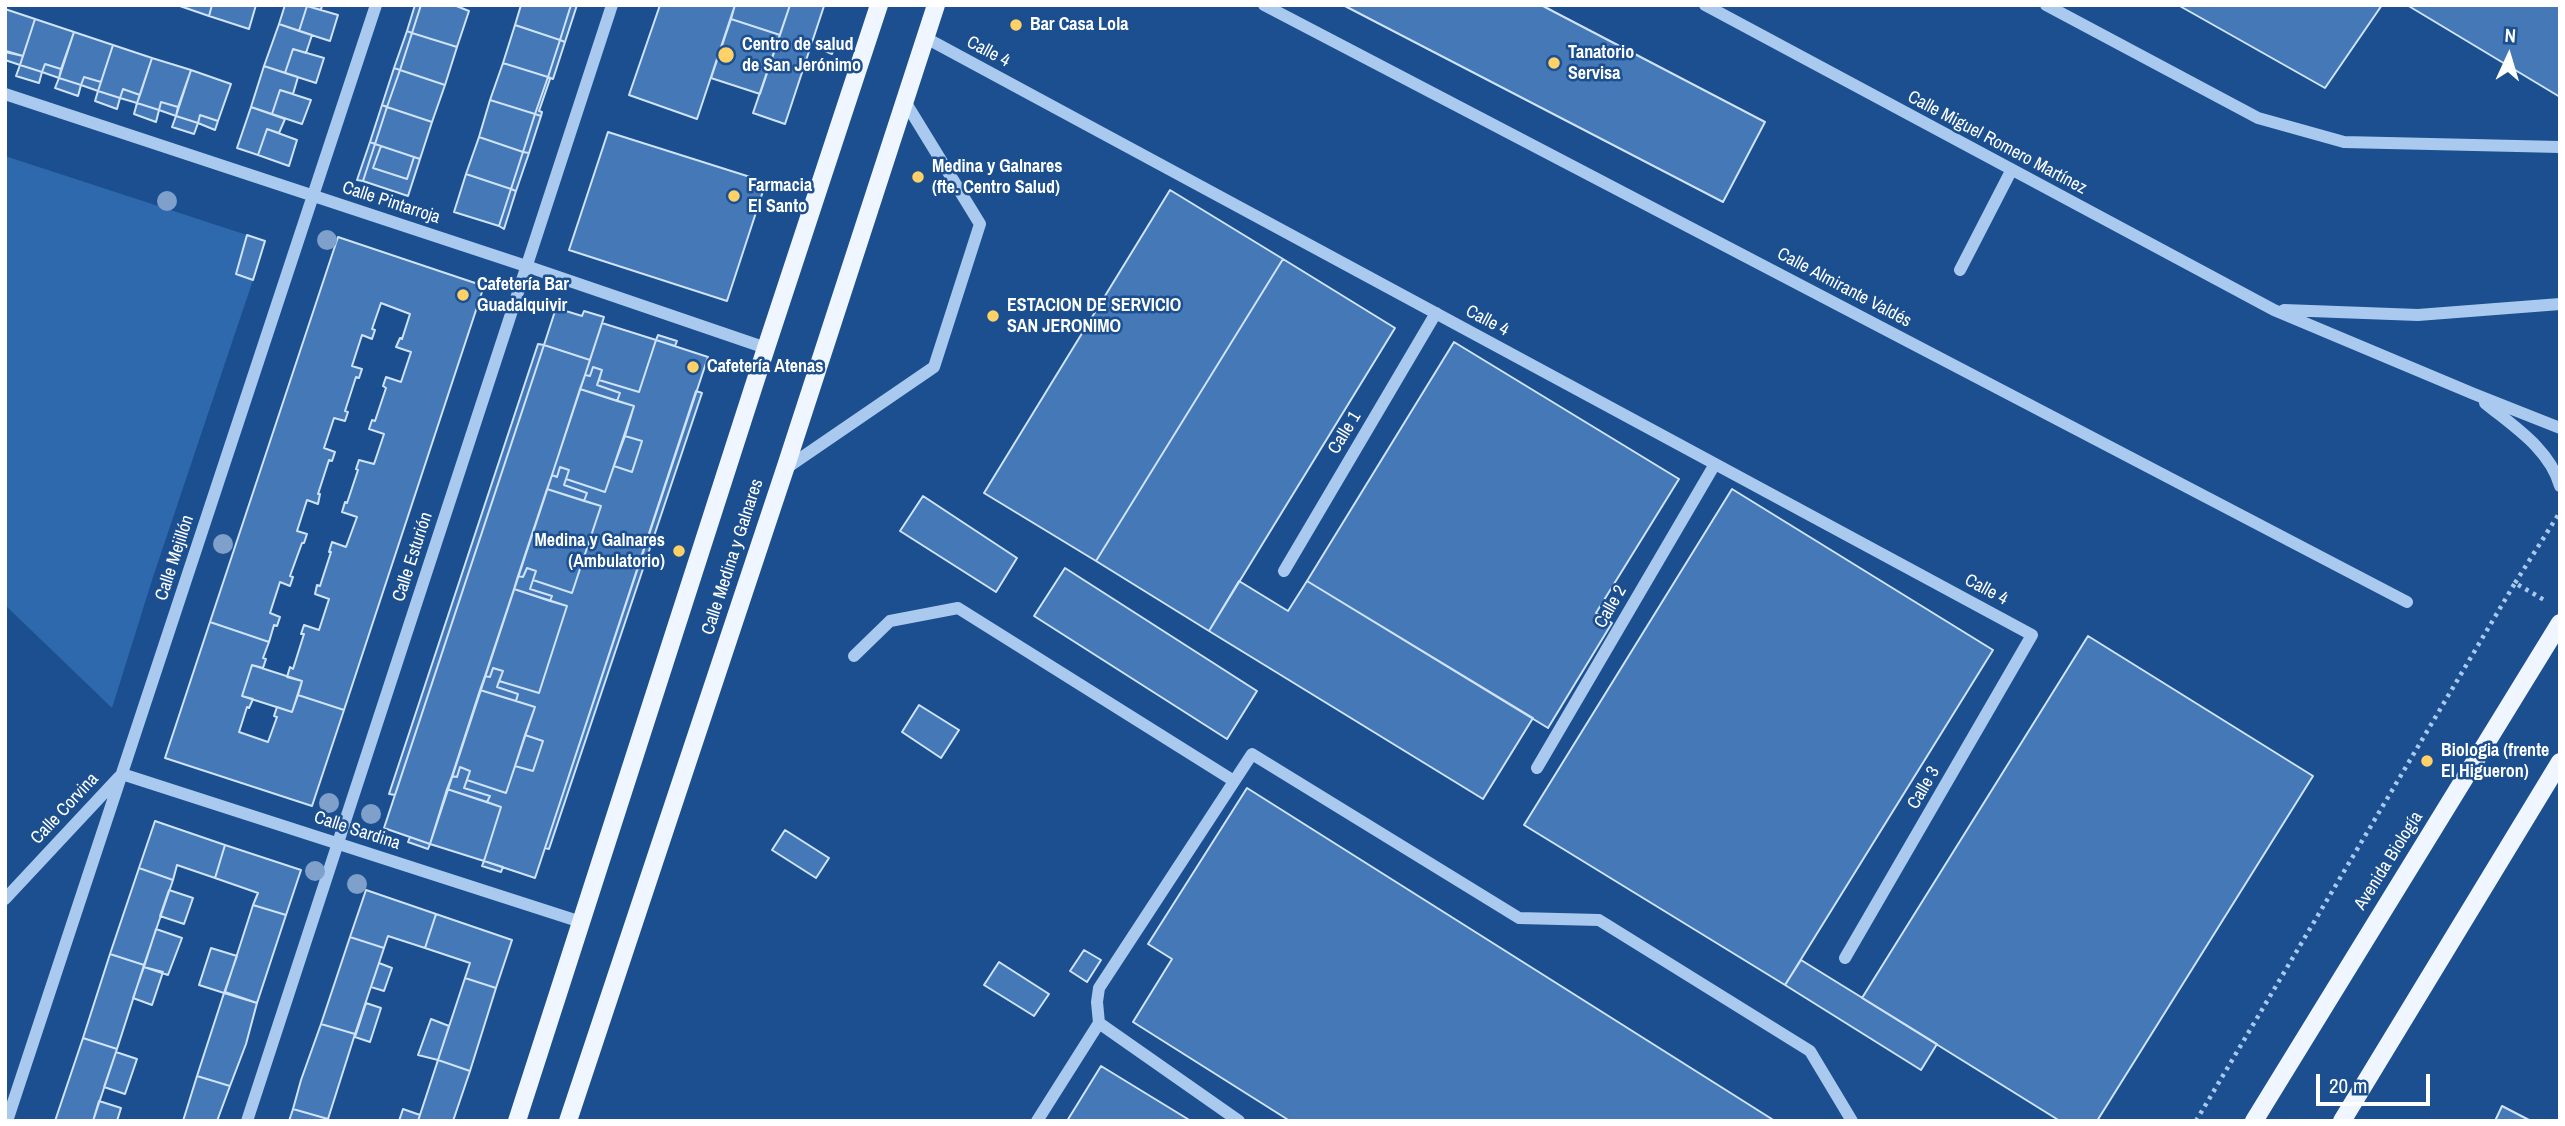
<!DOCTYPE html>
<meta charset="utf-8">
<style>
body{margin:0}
#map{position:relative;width:2565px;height:1126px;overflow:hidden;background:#1b4f8f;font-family:"Archivo Narrow",sans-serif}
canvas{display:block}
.frame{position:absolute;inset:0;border:7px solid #fff;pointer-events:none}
.north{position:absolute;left:2474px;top:21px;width:70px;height:70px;-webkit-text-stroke:5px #1b4f8f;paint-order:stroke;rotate:4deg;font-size:19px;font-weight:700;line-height:28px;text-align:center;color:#fff}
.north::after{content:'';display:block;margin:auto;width:24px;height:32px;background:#fff;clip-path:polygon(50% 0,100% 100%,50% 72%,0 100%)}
.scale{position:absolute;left:2316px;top:1074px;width:114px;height:32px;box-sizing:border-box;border:4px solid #fff;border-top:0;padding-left:9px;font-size:21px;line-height:24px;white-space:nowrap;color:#fff;-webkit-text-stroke:5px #1b4f8f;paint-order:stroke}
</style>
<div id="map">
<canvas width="2565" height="1126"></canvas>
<div class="frame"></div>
<div class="north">N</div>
<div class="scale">20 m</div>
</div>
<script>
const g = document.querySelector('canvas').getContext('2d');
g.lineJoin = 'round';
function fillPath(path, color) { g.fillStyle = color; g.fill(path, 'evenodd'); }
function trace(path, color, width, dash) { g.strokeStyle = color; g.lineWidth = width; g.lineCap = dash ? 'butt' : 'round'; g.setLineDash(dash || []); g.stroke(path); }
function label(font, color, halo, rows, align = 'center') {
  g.font = font + ' "Archivo Narrow",sans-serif'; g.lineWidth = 5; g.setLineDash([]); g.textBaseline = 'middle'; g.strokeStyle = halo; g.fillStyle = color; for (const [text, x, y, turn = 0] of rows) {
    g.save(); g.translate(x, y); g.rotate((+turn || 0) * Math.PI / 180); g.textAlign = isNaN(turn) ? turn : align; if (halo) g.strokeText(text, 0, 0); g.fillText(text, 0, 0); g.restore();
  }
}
fillPath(new Path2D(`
 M5 156 247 235 253 280 153 577 112 708 5 605Z`), '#2e69ad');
const building = new Path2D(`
 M177 5H212L209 16Z
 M212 5H256L249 29 209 16Z
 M285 5H322L321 10 307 6 299 31 279 24Z
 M415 5H421L412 33 407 31Z
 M421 5H454L469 11 457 47 412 33Z
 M521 5H571L560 40 515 25Z
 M571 5H577L565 42 560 40Z
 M660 5H735L697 119 629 95Z
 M735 5H790L780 35 731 19Z
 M790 5 824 6 785 124 753 113Z
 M1343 5H1541L1765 122 1723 202Z
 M2178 5H2382L2325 88Z
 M2407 5H2560V97Z
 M307 6 338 15 330 41 299 31Z
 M5 9 35 19 23 56 5 52Z
 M35 19 74 32 61 69 45 64 42 72 20 65Z
 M731 19 780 35 760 94 711 78Z
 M279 24 312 35 306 53 293 49 285 73 264 66Z
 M515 25 560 40 548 77 503 63Z
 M407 31 412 33 400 70 394 68Z
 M74 32 113 45 101 82 84 77 81 85 59 78Z
 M412 33 457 47 445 85 400 70Z
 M560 40 565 42 553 79 548 77Z
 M829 40 836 43 832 54 825 51Z
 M113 45 152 58 140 95 123 89 120 98 98 91Z
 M293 49 324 58 316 83 285 73Z
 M6 51 23 56 20 65 5 60Z
 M152 58 191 70 178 107 161 102 159 110 137 103Z
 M503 63 548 77 535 114 490 100Z
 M45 64 61 69 59 78 42 72Z
 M20 65 42 72 39 83 16 76Z
 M264 66 298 77 293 94 280 90 272 114 251 107Z
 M394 68 400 70 387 107 382 105Z
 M191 70 231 84 218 121 200 115 198 123 176 116Z
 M400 70 445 85 432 122 387 107Z
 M84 77 101 82 98 91 81 85Z
 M548 77 550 79 539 111 542 112 541 116 535 114Z
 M59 78 81 85 78 96 55 88Z
 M123 89 140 95 137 103 120 98Z
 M280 90 311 100 302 124 272 114Z
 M98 91 120 98 117 109 95 101Z
 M490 100 535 114 523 152 479 137Z
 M161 102 178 107 176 116 159 110Z
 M137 103 159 110 156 122 134 114Z
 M382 105 387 107 375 144 370 142Z
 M251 107 285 119 279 133 267 129 258 155 237 148Z
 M387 107 432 122 420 159 375 144Z
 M535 114 541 116 529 153 523 152Z
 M200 115 218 121 215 130 198 123Z
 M176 116 198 123 194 134 172 127Z
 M267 129 297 140 289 166 258 155Z
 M608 132 766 182 727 301 569 250Z
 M479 137 523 152 511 189 466 174Z
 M370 142 375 144 363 181 357 180Z
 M375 144 381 146 373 168 407 179 414 157 420 159 408 196 363 181Z
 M381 146 414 157 407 179 373 168Z
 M523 152 529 153 516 191 511 189Z
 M466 174 511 189 499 226 454 212Z
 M511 189 516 191 504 229 499 226Z
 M1170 190 1283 259 1096 561 984 493Z
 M247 235 265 241 253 280 236 274Z
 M338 237 484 286 344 710 298 695 302 681 287 677 290 667 293 669 304 634H301L304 625 319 630 329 599 315 594 317 585 320 586 331 552H329L332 542 346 547 357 517 342 512 345 502 347 503 358 470 356 469 359 460 374 464 384 434 369 429 372 420 375 421 386 388 383 386 386 377 401 382 411 352 396 347 400 338 402 339 410 314 381 303 372 329 375 330 372 339 362 335 352 366 362 369 359 378 356 377 345 411 348 412 345 421 334 418 324 448 335 452 332 461 329 460 318 494H320L318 504 307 500 297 531 307 534 304 543H302L290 576 293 577 290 586 280 582 270 613 280 617 277 626 274 625 269 642 210 622Z
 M1283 259 1395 328 1209 631 1096 561Z
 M556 308 582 316 584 311 604 317 590 360 544 345Z
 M602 323 656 340 639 392 599 380 602 370 593 367 590 376 585 375Z
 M658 335 677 341 675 346 656 340Z
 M656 340 708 357 535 878 484 861 501 807 487 802 490 796 464 788 467 780 506 793 515 766 533 771 543 741 525 735 535 707 516 701 518 694 497 687 499 681 539 693 567 606 550 601 552 596 530 589 533 580 572 593 601 506 584 501 587 493 564 485 566 479 605 492 614 466 632 472 642 441 625 436 634 406 617 401 620 393 597 385 599 380 639 392Z
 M1454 342 1679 479 1596 613 1612 623 1548 728 1307 581Z
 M538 344 544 345 395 795 389 794Z
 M544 345 590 360 430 844 384 828Z
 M593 367 602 370 597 385 620 393 617 401 580 389 585 375 590 376Z
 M580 389 634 406 605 492 566 479 569 470 560 467 557 477 552 475Z
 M696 391 702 393 549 849 545 848Z
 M625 436 642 441 632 472 614 466Z
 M560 467 569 470 564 485 587 493 584 501 547 489 552 475 557 477Z
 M547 489 601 506 572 593 533 580 536 571 527 568 523 577 518 576Z
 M1732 489 1993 650 1785 985 1524 825Z
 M923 496 1017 558 996 592 900 531Z
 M527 568 536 571 530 589 552 596 550 601 514 589 518 576 523 577Z
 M1065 568 1257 691 1227 739 1034 616Z
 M1239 581 1288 611 1307 581 1533 718 1483 799 1209 631Z
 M514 589 567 606 539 693 499 681 503 671 493 668 490 677 485 676Z
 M210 622 269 642 263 658 266 659 263 668 252 665 242 696 253 699 249 708 247 707 239 732 268 742 277 717 274 716 277 707 292 712 298 695 344 710 312 806 165 758Z
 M2088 636 2313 776 2097 1121H2060L1862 998Z
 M252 665 302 681 292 712 242 696Z
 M493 668 503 671 497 687 518 694 516 701 480 690 485 676 490 677Z
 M480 690 535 707 506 793 467 780 470 771 460 767 457 777 452 776Z
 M919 705 959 730 941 758 902 732Z
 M525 735 543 741 533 771 515 766Z
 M460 767 470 771 464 788 490 796 487 802 447 789 452 776 457 777Z
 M1247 788 1775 1121H1290L1133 1022 1172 959 1148 944Z
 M447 789 501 807 484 861 430 844Z
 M155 821 225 845 215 878 177 865 173 880 139 868Z
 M785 830 829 858 816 878 772 850Z
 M410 837 430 844 428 849 408 842Z
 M225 845 301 870 286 915 253 905 258 893 215 878Z
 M484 861 503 867 501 872 482 866Z
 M139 868 173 880 144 965 110 954Z
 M169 890 193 898 184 924 160 916Z
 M366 890 436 914 425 948 388 936 384 948 350 937Z
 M253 905 286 915 257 1003 225 992Z
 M436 914 512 940 496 988 465 978 470 963 425 948Z
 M156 929 182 938 168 975 144 967Z
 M350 937 384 948 355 1034 321 1024Z
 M211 948 237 956 224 993 199 985Z
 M1084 950 1101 960 1087 982 1070 971Z
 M110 954 144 965 117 1049 83 1038Z
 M1801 960 1937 1044 1921 1070 1785 985Z
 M999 962 1049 994 1034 1016 984 985Z
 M379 963 392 968 384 991 371 987Z
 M144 967 163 972 152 1005 133 998Z
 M465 978 496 988 470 1071 438 1060Z
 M224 993 257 1003 246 1044 230 1086 197 1076Z
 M366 1003 381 1008 370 1042 355 1037Z
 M431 1019 449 1026 438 1060 418 1055Z
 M321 1024 355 1034 328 1119 293 1109 301 1080Z
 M83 1038 117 1049 93 1121H55Z
 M116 1052 137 1059 125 1094 104 1087Z
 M438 1060 470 1071 453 1121H418Z
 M1101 1066 1191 1121H1067Z
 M197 1076 230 1086 217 1121H183Z
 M99 1101 121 1108 117 1121H93Z
 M2502 1106 2531 1121H2495Z
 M293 1109 328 1119 327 1121H289Z
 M403 1109 420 1115 418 1121H399Z`);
fillPath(building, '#4478b7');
trace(building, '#cfe3fa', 2);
trace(new Path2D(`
 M2515 583 2560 512
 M2196 1121 2515 583 2546 601`), '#a9c9ee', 4.5, [3.5, 5]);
trace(new Path2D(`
 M1264 5 2407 602
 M1705 5 2274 310 2474 394 2560 428
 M2046 5 2258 118 2344 142 2560 147
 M926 38 2032 635 1845 958
 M5 94 526 266 766 348
 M1960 270 2011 171
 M2284 310 2418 315 2560 304
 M2485 403C2513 426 2550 449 2560 486
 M785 469 934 367 980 224 904 100
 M1284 571 1436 313
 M854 656 890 621 958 608 1234 781
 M1537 768 1715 464
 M122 774 581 922
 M5 899 119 777
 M7 1121 376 5
 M247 1121 612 5
 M1037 1121 1099 1023
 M1239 1121 1099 1023 1097 1002 1099 988 1252 754 1519 918 1599 920 1810 1051 1852 1121`), '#a9c9ee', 12);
trace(new Path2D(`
 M517 1121 766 348 879 5
 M568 1121 785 469 936 5
 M2254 1121 2560 623
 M2342 1121 2560 762`), '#f0f6ff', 18);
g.fillStyle = '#7ea0ca';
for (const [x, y] of [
 [167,201],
 [327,240],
 [223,544],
 [329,803],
 [371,814],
 [315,871],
 [357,884]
]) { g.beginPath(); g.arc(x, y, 10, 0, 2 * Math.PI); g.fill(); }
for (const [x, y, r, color] of [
 [1016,25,7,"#ffd166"],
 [726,55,9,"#ffd166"],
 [1554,63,7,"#ffd166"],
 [918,177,7,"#ffd166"],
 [734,196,7,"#ffd166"],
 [463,295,7,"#ffd166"],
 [993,316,7,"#ffd166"],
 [693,367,7,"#ffd166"],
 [679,551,7,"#ffd166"],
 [2427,761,7,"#ffd166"]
]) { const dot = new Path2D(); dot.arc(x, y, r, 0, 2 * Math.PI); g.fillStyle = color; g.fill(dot); trace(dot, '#1b4f8f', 2.5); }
label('bold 18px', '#fff', '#1b4f8f', [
 ["Bar Casa Lola",1030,25],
 ["Centro de salud",742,45],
 ["de San Jerónimo",742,66],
 ["Tanatorio",1568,53],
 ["Servisa",1568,74],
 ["Medina y Galnares",932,167],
 ["(fte. Centro Salud)",932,188],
 ["Farmacia",748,186],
 ["El Santo",748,207],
 ["Cafetería Bar",477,285],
 ["Guadalquivir",477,306],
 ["ESTACION DE SERVICIO",1007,306],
 ["SAN JERONIMO",1007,327],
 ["Cafetería Atenas",707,367],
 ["Medina y Galnares",665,541,"right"],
 ["(Ambulatorio)",665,562,"right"],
 ["Biologia (frente",2441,751],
 ["El Higueron)",2441,772]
], 'left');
label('18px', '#fff', '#1b4f8f', [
 ["Calle 4",988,52,28],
 ["Calle Miguel Romero Martínez",1997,143,28],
 ["Calle Pintarroja",391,203,18],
 ["Calle Almirante Valdés",1844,288,28],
 ["Calle 4",1487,321,28],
 ["Calle 1",1345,433,-59],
 ["Calle Esturión",413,557,-72],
 ["Calle Medina y Galnares",733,557,-72],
 ["Calle Mejillón",175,558,-72],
 ["Calle 4",1986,590,28],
 ["Calle 2",1611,607,-60],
 ["Calle 3",1924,788,-60],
 ["Calle Corvina",65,809,-47],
 ["Calle Sardina",357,831,18],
 ["Avenida Biología",2389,861,-58]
]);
</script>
